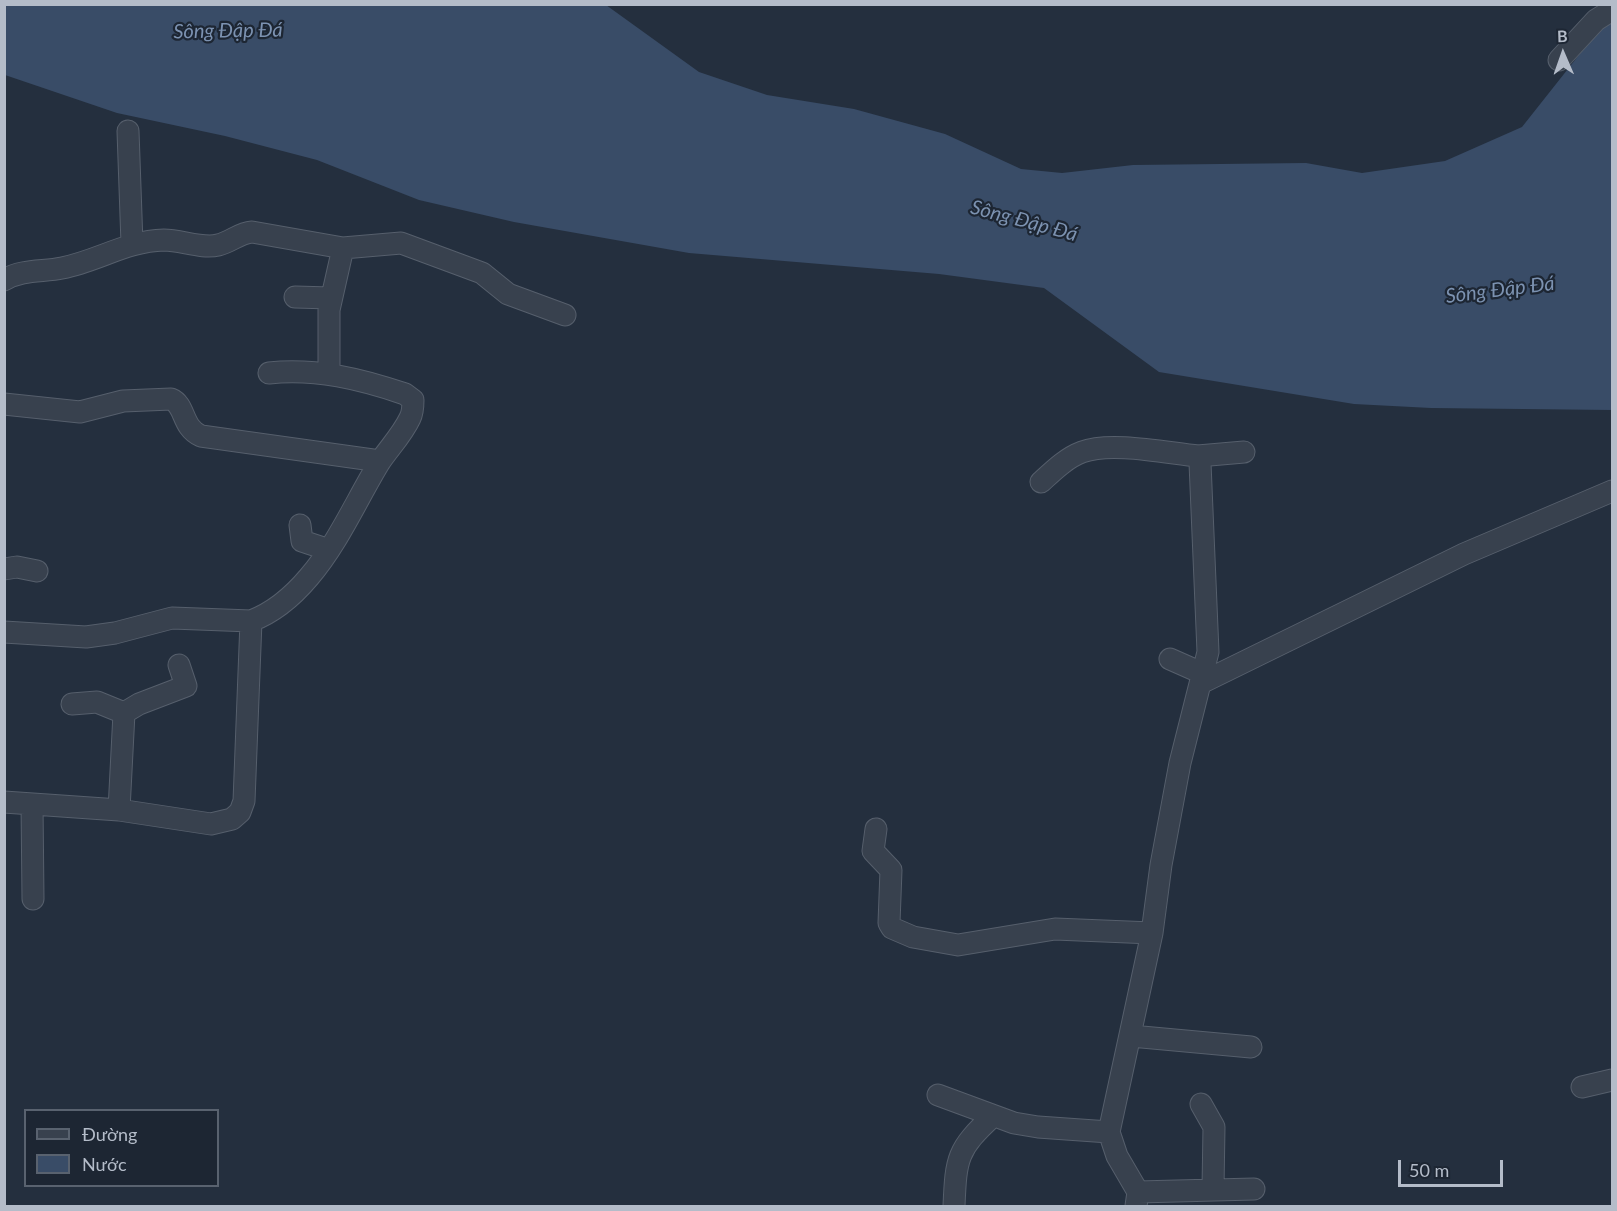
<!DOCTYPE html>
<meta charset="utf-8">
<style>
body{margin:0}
#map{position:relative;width:1617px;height:1211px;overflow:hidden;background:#242f3e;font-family:Lato,sans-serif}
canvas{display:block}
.frame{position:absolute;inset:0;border:6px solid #b4bcc9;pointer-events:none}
.legend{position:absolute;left:24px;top:1109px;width:195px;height:78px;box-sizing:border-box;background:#1d2633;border:2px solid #59626f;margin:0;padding:8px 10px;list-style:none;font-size:18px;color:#b4bcc9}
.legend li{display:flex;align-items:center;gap:12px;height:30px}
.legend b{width:30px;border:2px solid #59626f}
.north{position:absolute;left:1533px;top:24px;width:60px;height:60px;-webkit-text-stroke:4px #1d2633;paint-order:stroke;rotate:358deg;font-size:16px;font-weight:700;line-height:24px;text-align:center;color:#b4bcc9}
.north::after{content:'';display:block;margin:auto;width:21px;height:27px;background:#b4bcc9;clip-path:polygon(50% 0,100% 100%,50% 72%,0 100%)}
.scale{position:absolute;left:1398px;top:1160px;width:105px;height:27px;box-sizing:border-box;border:3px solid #b4bcc9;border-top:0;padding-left:8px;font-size:18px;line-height:21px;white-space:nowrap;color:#b4bcc9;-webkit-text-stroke:4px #1d2633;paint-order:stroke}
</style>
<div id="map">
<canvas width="1617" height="1211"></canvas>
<div class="frame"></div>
<ul class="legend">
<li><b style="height:8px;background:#38414e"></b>Đường</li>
<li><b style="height:16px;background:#394c67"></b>Nước</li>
</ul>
<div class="north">B</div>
<div class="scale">50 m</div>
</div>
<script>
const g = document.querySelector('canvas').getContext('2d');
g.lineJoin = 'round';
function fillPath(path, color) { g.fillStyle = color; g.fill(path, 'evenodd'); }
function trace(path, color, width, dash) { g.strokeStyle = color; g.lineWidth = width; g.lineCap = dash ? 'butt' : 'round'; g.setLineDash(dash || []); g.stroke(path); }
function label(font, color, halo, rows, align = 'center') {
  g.font = font + ' Lato,sans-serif'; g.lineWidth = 4.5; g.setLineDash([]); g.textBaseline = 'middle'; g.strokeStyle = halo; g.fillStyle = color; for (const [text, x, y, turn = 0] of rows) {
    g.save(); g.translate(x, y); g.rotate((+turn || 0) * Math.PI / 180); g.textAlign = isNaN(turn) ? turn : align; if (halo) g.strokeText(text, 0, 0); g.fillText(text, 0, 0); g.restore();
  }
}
fillPath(new Path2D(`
 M4 5H606L699 72 767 95 854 109 945 134 1021 169 1062 173 1133 165 1306 163 1362 173 1445 161 1522 127 1594 36 1612 20V410L1431 408 1354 404 1159 372 1044 288 939 274 689 253 514 222 419 200 317 160 225 136 117 113 5 75Z`), '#394c67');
const minor = new Path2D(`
 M1559 60 1596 20 1612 10
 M128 131 132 244
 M4 280C22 269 43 272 62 268 98 261 126 241 164 240 181 240 202 249 218 245 231 242 239 233 252 232L343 248 401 243 482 273 508 294 565 315
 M295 297 331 298
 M329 373V310L343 248
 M4 404 80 412 123 401 171 399C186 405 181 427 201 436L380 461
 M1198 456 1244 452
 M1041 482C1053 471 1066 458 1082 452 1111 441 1167 453 1198 456L1200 463 1208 652 1180 763 1161 865 1152 933 1109 1132 1117 1156 1138 1192 1136 1206
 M300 525 302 541 329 550
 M4 569 17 567 37 571
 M4 632 86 637 115 633 172 618 251 621C275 612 293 596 309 577 338 543 356 501 379 463 389 448 402 435 410 418 413 412 413 406 413 400L405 394C361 379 316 368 269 373
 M1170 659 1204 674
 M1201 683 1464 554 1612 491
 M72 704 97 702 124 713
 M4 802 119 810 211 824 232 819 240 812 244 801 251 621
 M32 804 33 899
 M119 810 124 713 139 704 186 686 179 665
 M876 829 873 851 891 870 889 923 892 928 913 937 958 945 1055 929 1152 933
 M1131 1036 1251 1047
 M1582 1087 1612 1080
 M938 1095 1014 1123 1038 1127 1109 1132
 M1201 1104 1214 1127 1213 1188
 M1138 1192 1254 1189
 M954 1206C956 1158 957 1149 993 1116`);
trace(minor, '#565f6c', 23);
trace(minor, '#38414e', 21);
label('italic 20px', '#7c92b1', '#1d2633', [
 ["Sông Đập Đá",228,31,-1],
 ["Sông Đập Đá",1024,221,15],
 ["Sông Đập Đá",1500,290,-7]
]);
</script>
